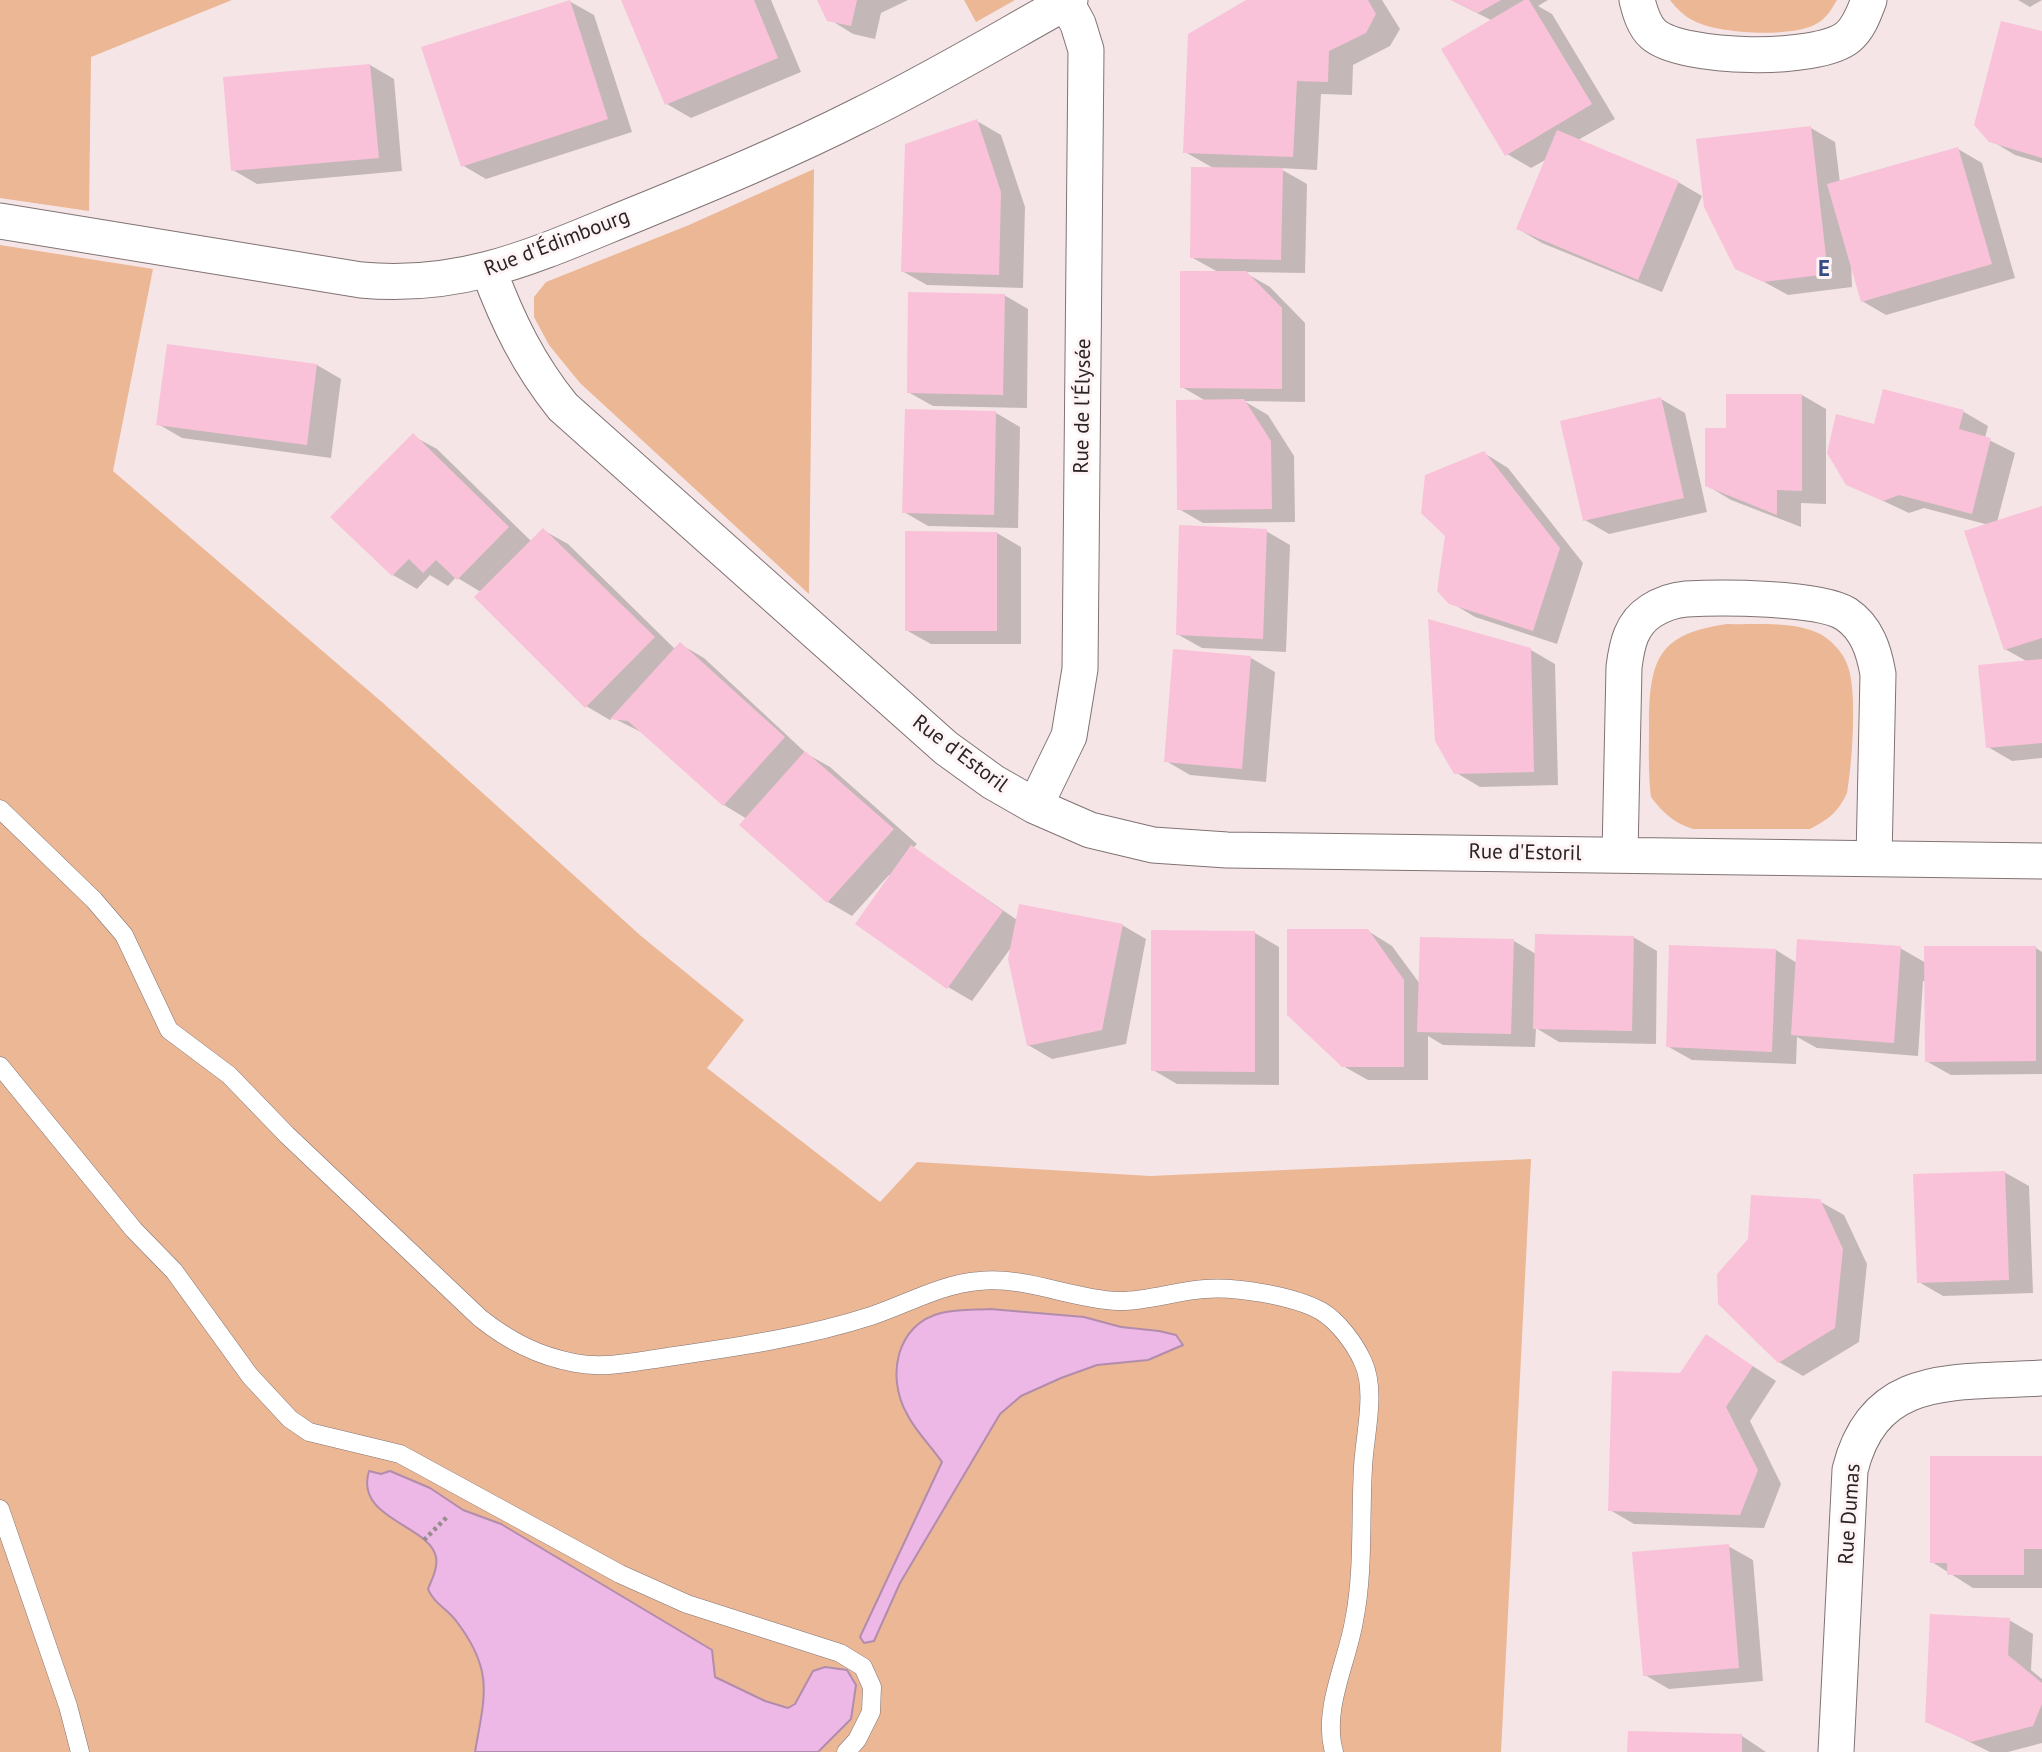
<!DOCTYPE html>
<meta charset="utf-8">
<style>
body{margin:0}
canvas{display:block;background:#f5e5e6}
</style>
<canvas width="2042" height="1752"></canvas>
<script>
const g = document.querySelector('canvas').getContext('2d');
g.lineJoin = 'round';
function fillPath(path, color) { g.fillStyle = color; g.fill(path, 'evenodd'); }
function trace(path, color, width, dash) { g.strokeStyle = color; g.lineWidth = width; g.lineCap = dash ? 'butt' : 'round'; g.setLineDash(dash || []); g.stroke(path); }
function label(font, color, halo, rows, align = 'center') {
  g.font = font + ' "PT Sans",sans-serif'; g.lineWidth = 6; g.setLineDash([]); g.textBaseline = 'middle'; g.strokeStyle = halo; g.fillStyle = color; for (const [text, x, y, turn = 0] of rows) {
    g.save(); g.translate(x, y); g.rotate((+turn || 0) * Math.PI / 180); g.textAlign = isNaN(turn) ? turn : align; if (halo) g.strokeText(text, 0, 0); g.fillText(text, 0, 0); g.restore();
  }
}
fillPath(new Path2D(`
 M0 0H232L91 57 89 211 0 198Z
 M964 0H1015L976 22Z
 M1670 0H1837C1831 10 1826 19 1816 24 1791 38 1719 34 1694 21 1684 16 1677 9 1670 0Z
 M814 169 809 594 580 383 549 345 534 317V297L546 282 689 225Z
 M0 245 153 269 113 471 383 703 641 936 744 1020 707 1068 880 1202 917 1162 1150 1176 1531 1159 1501 1752H0Z
 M1727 624C1755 625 1792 621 1818 633 1829 638 1843 652 1847 664 1858 689 1852 765 1847 793 1839 811 1828 820 1810 829H1693C1674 823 1663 813 1651 797 1648 772 1649 747 1649 722 1650 658 1659 634 1727 624Z`), '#ebb795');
const water = new Path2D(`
 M990 1309 1084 1317 1121 1327 1159 1331 1176 1335 1183 1345 1148 1360 1097 1365 1061 1378 1021 1396 1000 1414 900 1583 874 1641 864 1643 860 1637 942 1462C931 1446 916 1432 907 1414 886 1377 896 1324 941 1313 957 1309 975 1310 990 1309Z
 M369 1471 381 1474 390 1471 430 1488 463 1510 501 1524 712 1650 715 1677 765 1701 788 1708 795 1704 813 1671 825 1667 847 1670 856 1685 851 1719 818 1752H475C485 1695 494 1671 457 1622 448 1609 434 1604 428 1589 432 1579 438 1568 436 1557 430 1525 354 1519 369 1471Z`);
fillPath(water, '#edb8e6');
trace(water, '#b28cac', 2);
fillPath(new Path2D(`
 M623 0H771L801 72 691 118 667 104Z
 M819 0H908L881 13 875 39 853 34 829 19Z
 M1250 0H1382L1400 29 1390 46 1353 65 1352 95 1321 94 1317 170 1279 168 1307 184 1305 273 1244 272 1270 287 1305 323V402L1244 401 1268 415 1294 456 1295 522 1203 523 1179 509 1206 401 1182 387 1218 272 1191 257 1215 169 1185 152Z
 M1451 0H1548L1538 6 1552 14 1615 119 1578 140 1678 182 1702 196 1662 292 1542 243 1518 229 1547 159 1531 168 1507 154 1493 21Z
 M2018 0H2042L2030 7Z
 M569 1 594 15 632 132 486 179 462 165Z
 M2042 33V163L2015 155 1990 140Z
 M370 65 394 79 402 171 257 184 233 170Z
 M977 121 1001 135 1025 207 1023 288 927 285 902 271Z
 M1811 128 1835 142 1840 183 1958 149 1982 163 2015 278 1886 315 1862 301 1851 261 1852 287 1788 295 1737 267Z
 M1004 295 1028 309 1027 408 933 406 908 392Z
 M168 346 317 365 341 379 331 458 182 438 158 424Z
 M1802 395 1826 409V504L1801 503V527L1731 500 1706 485 1728 430Z
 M1661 399 1685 413 1707 512 1609 534 1585 520Z
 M1964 412 1988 426 1985 438 2015 453 1997 522 2042 507V758L2012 761 1988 747 2028 662 2005 649 1989 525 1924 508 1909 513 1847 484 1875 426Z
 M996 413 1020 427 1018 528 928 526 904 512Z
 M413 436 437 449 532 542 543 530 568 544 675 649 680 644 704 658 807 754 830 767 917 844 913 848 1017 920 1122 925 1146 939 1126 1044 1052 1059 1028 1045 1013 945 972 1001 948 987 889 875 852 916 828 902 742 825 747 819 724 805 643 733 613 718 610 720 586 706 481 592 456 577 448 586 430 575 417 589 393 575 333 517Z
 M1484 453 1508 468 1583 563 1557 644 1475 617 1450 602Z
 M1266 531 1290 545 1286 652 1202 648 1177 634Z
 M997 533 1021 547V644H931L906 630Z
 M1531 650 1555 664 1558 785 1480 787 1455 772Z
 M1251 658 1275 672 1266 782 1190 775 1166 761Z
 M1368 931 1392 946 1420 984 1514 941 1536 954 1633 937 1657 951 1656 1044 1559 1042 1536 1028 1535 1047 1443 1045 1428 1036V1080H1368L1343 1066Z
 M1153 932 1255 933 1279 947V1085L1177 1084 1153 1070Z
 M1900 948 1926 963 2036 948 2042 952V1074L1951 1075 1926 1061V981H1923L1918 1056 1817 1048 1797 1037 1796 1064 1692 1060 1667 1046 1776 950 1797 963Z
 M2004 1172 2029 1186 2033 1293 1943 1296 1919 1282Z
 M1819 1201 1844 1215 1867 1264 1859 1342 1803 1376 1779 1362Z
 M1706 1336 1776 1381 1750 1421 1781 1484 1764 1528 1634 1524 1610 1510 1681 1374Z
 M2042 1458V1588H1973L1932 1562Z
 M1728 1546 1753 1560 1763 1681 1669 1689 1645 1675Z
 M2009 1620 2033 1634 2031 1670 2042 1679V1743L2008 1752H1990L1927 1721Z
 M1630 1732 1742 1736 1766 1752H1629Z`), '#0003');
fillPath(new Path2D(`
 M570 0 608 119 461 167 421 47Z
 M621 0H754L778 58 665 105Z
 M817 0H857L851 26 827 21Z
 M1246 0H1368L1376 14 1366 33 1329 51 1328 82 1297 81 1293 157 1183 153 1188 34Z
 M1451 0H1501L1478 13Z
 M1524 0H1529L1592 104 1505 156 1441 49Z
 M2001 21 2042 31V158L1989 142 1974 125Z
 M370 64 379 158 231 171 223 77Z
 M977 119 1001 192 999 275 901 272 905 144Z
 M1811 126 1828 274 1763 282 1735 269 1704 207 1696 139Z
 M1557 130 1679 181 1638 280 1516 229Z
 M1958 147 1992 264 1861 302 1827 184Z
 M1191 167 1283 168 1281 260 1190 258Z
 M1180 271H1246L1282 308V389L1180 388Z
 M908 292 1005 294 1003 395 907 393Z
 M167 344 317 364 307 445 156 425Z
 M1883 389 1964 410 1959 429 1991 438 1972 514 1899 495 1883 501 1846 485 1827 453 1836 414 1874 424Z
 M1726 394H1802V491L1777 490V515L1705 486V428H1726Z
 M1661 397 1684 498 1583 521 1560 421Z
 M1244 399 1271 441 1272 509 1177 510 1176 400Z
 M905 409 996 411 994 515 902 513Z
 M413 433 509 527 457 580 436 560 423 573 409 559 392 576 330 517Z
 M1484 451 1560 548 1533 631 1449 604 1437 591 1445 536 1421 513 1425 475Z
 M2042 506V638L2004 650 1964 531Z
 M1179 525 1267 529 1263 639 1176 635Z
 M543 528 655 637 585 708 474 597Z
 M905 531 997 532V631H905Z
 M1428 619 1531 648 1534 772 1454 774 1435 741Z
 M680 642 785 737 723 806 628 721 610 719Z
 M1173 649 1251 656 1242 769 1164 762Z
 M2042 659V743L1986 748 1978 665Z
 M805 751 894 829 827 903 739 825Z
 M911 845 1003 911 947 989 855 924Z
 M1019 904 1123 924 1102 1030 1027 1046 1008 959Z
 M1287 929H1368L1404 980V1067H1342L1287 1015Z
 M1151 930 1255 931V1072L1151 1071Z
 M1535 934 1634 936 1632 1031 1533 1029Z
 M1420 937 1514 939 1511 1034 1417 1032Z
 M1797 939 1901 946 1894 1043 1791 1035Z
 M1669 945 1776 949 1772 1052 1666 1047Z
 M1924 946H2036V1061L1925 1062Z
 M2005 1171 2009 1280 1917 1283 1913 1174Z
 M1751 1195 1820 1199 1843 1249 1835 1328 1778 1363 1718 1304 1717 1274 1748 1239Z
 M1706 1334 1753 1366 1726 1407 1758 1470 1740 1515 1608 1511 1612 1371 1680 1373Z
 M1930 1456H2042V1549H2024V1575H1947V1563H1930Z
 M1729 1544 1739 1668 1643 1676 1632 1552Z
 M1930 1614 2010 1618 2008 1655 2042 1683V1704L2033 1726 1971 1742 1925 1722Z
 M1628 1731 1742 1734V1752H1627Z`), '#f9c2d9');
const lane = new Path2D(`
 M0 809 94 900 124 935 169 1030 229 1075 287 1135 480 1318C509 1341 538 1356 575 1363 606 1369 638 1361 668 1357 736 1347 806 1337 871 1316 907 1304 941 1284 979 1281 1026 1276 1071 1299 1118 1301 1145 1302 1176 1291 1204 1289 1235 1286 1294 1296 1321 1311 1338 1321 1355 1344 1363 1362 1377 1392 1364 1437 1363 1468 1360 1519 1364 1571 1354 1621 1347 1663 1322 1709 1334 1752
 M0 1066 134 1230 174 1271 250 1376 290 1419 309 1432 400 1454 620 1574 687 1604 840 1653 863 1667 872 1687 871 1712 857 1740 846 1752
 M0 1509 68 1706 80 1752`);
const street = new Path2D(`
 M1637 0C1640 12 1644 26 1653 34 1682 60 1818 62 1848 37 1859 28 1864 13 1869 0
 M0 221 361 280C467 290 542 252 636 214 712 183 787 152 860 115 932 80 1000 39 1070 0
 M489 271C508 322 529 365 563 407L946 748 993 782 1035 806 1090 830 1153 845 1227 850 2042 861
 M1035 806 1069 736 1080 669 1086 50 1078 24 1066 2
 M1620 854 1624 667C1627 644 1631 624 1651 611 1662 604 1674 600 1686 599 1720 597 1819 597 1846 614 1867 628 1874 651 1878 674L1874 858
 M1836 1752 1850 1470C1875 1369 1958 1384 2042 1378`);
trace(lane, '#817374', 19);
trace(street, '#817374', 37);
trace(new Path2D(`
 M424 1540 448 1516`), '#978c8d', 4.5, [3.5, 3.5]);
trace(lane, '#fff', 18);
trace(street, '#fff', 35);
label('21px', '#2a2425', '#fef4f5', [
 ["Rue d'Édimbourg",557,243,-21],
 ["Rue de l'Élysée",1083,406,-89],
 ["Rue d'Estoril",960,754,37],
 ["Rue d'Estoril",1525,853,1],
 ["Rue Dumas",1850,1514,-86]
]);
label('bold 23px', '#374c86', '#fef4f5', [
 ["E",1824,269]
]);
</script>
